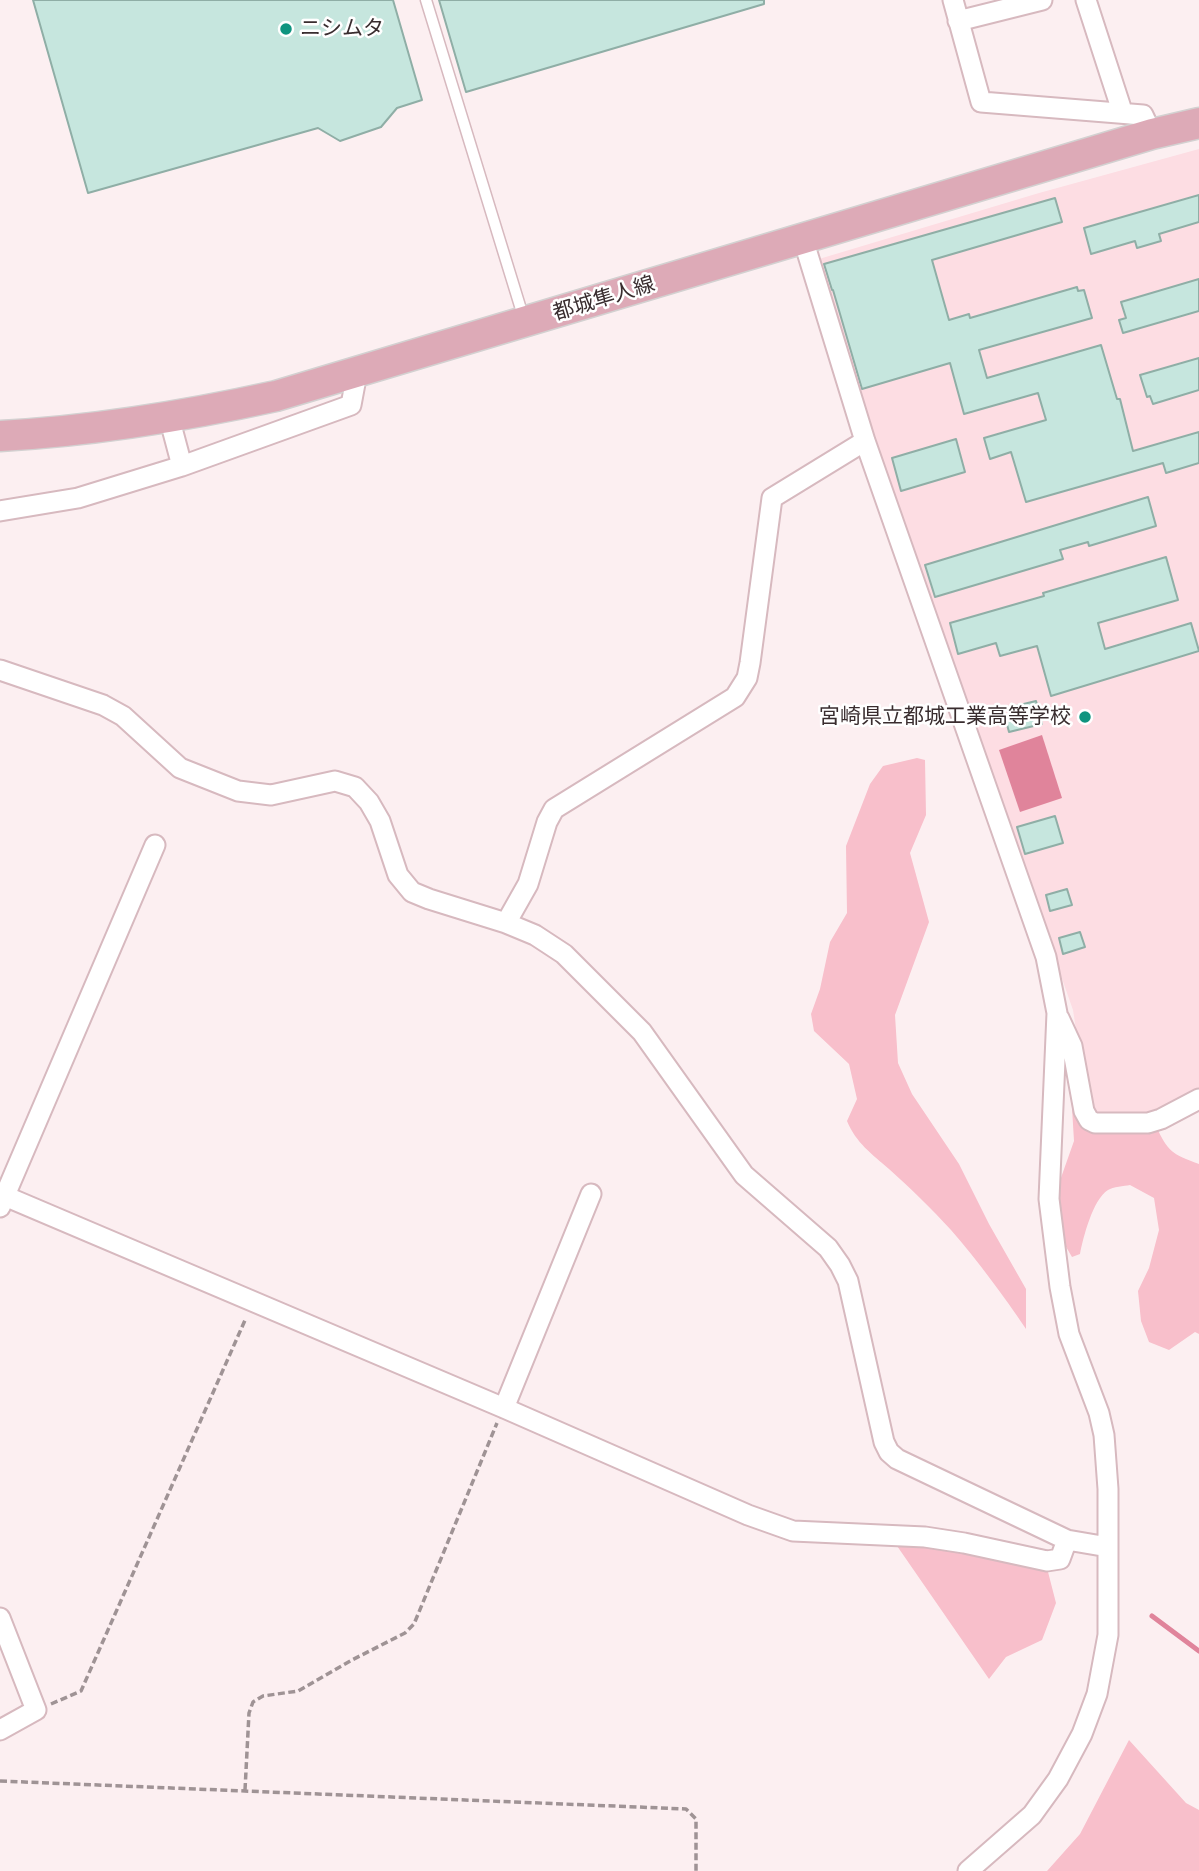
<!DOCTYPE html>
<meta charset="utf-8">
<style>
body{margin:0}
canvas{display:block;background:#fceff1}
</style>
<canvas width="1199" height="1871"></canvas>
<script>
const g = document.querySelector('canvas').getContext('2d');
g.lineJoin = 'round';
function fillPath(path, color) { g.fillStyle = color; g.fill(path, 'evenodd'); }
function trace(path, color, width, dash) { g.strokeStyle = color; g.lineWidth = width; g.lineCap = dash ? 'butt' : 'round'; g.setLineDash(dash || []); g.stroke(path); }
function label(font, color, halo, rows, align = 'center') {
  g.font = font + ' Lora,"Noto Sans JP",serif'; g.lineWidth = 5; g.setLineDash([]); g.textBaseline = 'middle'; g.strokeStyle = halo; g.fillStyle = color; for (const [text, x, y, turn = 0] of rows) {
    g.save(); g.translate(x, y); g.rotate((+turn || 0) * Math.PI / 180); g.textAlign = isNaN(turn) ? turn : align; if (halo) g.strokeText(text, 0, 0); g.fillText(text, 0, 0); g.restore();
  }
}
fillPath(new Path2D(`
 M1199 149V1095L1159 1116 1097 1119 1087 1101 1073 1010 868 424 819 259 1039 193Z`), '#fddde3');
fillPath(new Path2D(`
 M917 758 925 760 926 815 910 853 929 922 895 1015 898 1063 912 1094 959 1164 989 1224 1026 1289V1329C1003 1295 978 1261 951 1230 932 1209 910 1188 889 1169 872 1154 856 1143 847 1121L857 1099 849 1064 814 1031 811 1014 820 989 830 942 847 913 846 846 870 784 883 766Z
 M1069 1058 1080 1114 1156 1126C1168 1152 1172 1154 1199 1164V1334L1195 1332 1169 1350 1149 1342 1141 1321 1138 1291 1149 1268 1159 1230 1154 1198 1130 1185C1124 1186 1113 1187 1108 1190 1093 1199 1083 1238 1080 1254L1072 1257 1062 1240 1057 1189 1074 1141Z
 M895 1543 947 1549 1047 1568 1056 1603 1042 1640 1006 1657 989 1679Z
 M1129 1740 1186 1803 1199 1810V1871H1047L1080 1834Z`), '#f8bfcb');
fillPath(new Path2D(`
 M1042 735 1062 798 1020 812 999 750Z`), '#e0849b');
trace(new Path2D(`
 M1152 1616 1199 1651`), '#e0849b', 5);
const building = new Path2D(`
 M33 0H393L422 100 397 108 381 127 340 141 318 128 88 193Z
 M439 0H764V4L466 92Z
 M1199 195V222L1159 234 1161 241 1137 248 1135 241 1091 254 1084 228Z
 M1055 198 1062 222 932 260 949 320 969 314 970 318 1077 287 1078 291 1084 290 1092 318 979 350 987 378 1101 345 1117 399H1120L1133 451 1199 432V463L1166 473 1163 463 1026 502 1011 452 990 459 984 438 1046 420 1038 393 964 414 950 363 862 389 833 290H832L824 264Z
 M1199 279V311L1123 333 1119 320 1126 318 1121 302Z
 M1199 358V390L1153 404 1150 396 1147 397 1140 375Z
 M956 439 965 472 901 491 892 458Z
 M1148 497 1156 526 1089 546 1088 542 1060 550 1063 559 935 597 925 565Z
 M1166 557 1178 600 1098 623 1105 649 1191 623 1199 651 1051 696 1037 646 1000 656 996 643 958 654 950 623 1044 596 1043 593Z
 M1036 701 1042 724 1009 732 1005 717 1013 715 1011 707Z
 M1055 816 1063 843 1025 854 1017 827Z
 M1067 889 1072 905 1050 911 1046 895Z
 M1080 932 1085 947 1063 954 1059 938Z`);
fillPath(building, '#c6e6de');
trace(building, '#8faea6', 2);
const service = new Path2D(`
 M426 0 524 319`);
const minor = new Path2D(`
 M953 0 981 102 1143 115 1152 134
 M1086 0 1122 111
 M958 21 1042 0
 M803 239 865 441 1046 957 1057 1013 1049 1199 1060 1287 1069 1334 1099 1413 1104 1435 1108 1489V1635L1097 1694 1082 1734 1058 1779 1032 1815 968 1871
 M169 417 182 466
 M0 511 78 498 182 466 351 405 357 373
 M0 670 103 705 123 716 180 768 238 791 271 795 335 781 355 787 369 802 380 821 398 875 412 892 429 899 506 923 535 935 564 954 642 1032 744 1175 828 1248 840 1265 848 1281 884 1442 889 1452 897 1459 1067 1540 1108 1547
 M506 923 528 884 547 822 554 809 735 697 747 678 750 663 772 498 865 441
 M1059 1018 1072 1046 1084 1111 1089 1120 1095 1123H1148L1161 1119 1199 1099
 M0 1194 504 1408 748 1515 793 1531 925 1537 964 1543 1047 1561 1060 1559 1067 1540
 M0 1207 155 845
 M504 1408 591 1194
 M0 1618 36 1710 0 1730`);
const primary = new Path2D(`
 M0 436C93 431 185 416 276 396L1152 134 1199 123`);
trace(service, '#d7b9bf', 13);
trace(minor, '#d7b9bf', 23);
trace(primary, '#d3d1d1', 33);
trace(new Path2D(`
 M51 1704 81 1691 246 1318
 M0 1781 686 1809 696 1819V1871
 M245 1790 249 1713 253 1702 263 1696 298 1691 352 1660 405 1633 414 1624 497 1423`), '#9f9395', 3.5, [7, 3.5]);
trace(service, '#fff', 10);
trace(minor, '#fff', 19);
trace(primary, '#ddaab7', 30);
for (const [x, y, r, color] of [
 [286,29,7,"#0f947f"],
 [1085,717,7,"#0f947f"]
]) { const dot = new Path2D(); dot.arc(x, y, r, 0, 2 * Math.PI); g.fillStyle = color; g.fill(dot); trace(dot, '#fff', 2.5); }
label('21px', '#392d2f', '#fff', [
 ["ニシムタ",300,29],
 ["宮崎県立都城工業高等学校",1071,717,"right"]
], 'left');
label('21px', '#392d2f', '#fff', [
 ["都城隼人線",604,299,-17]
]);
</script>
